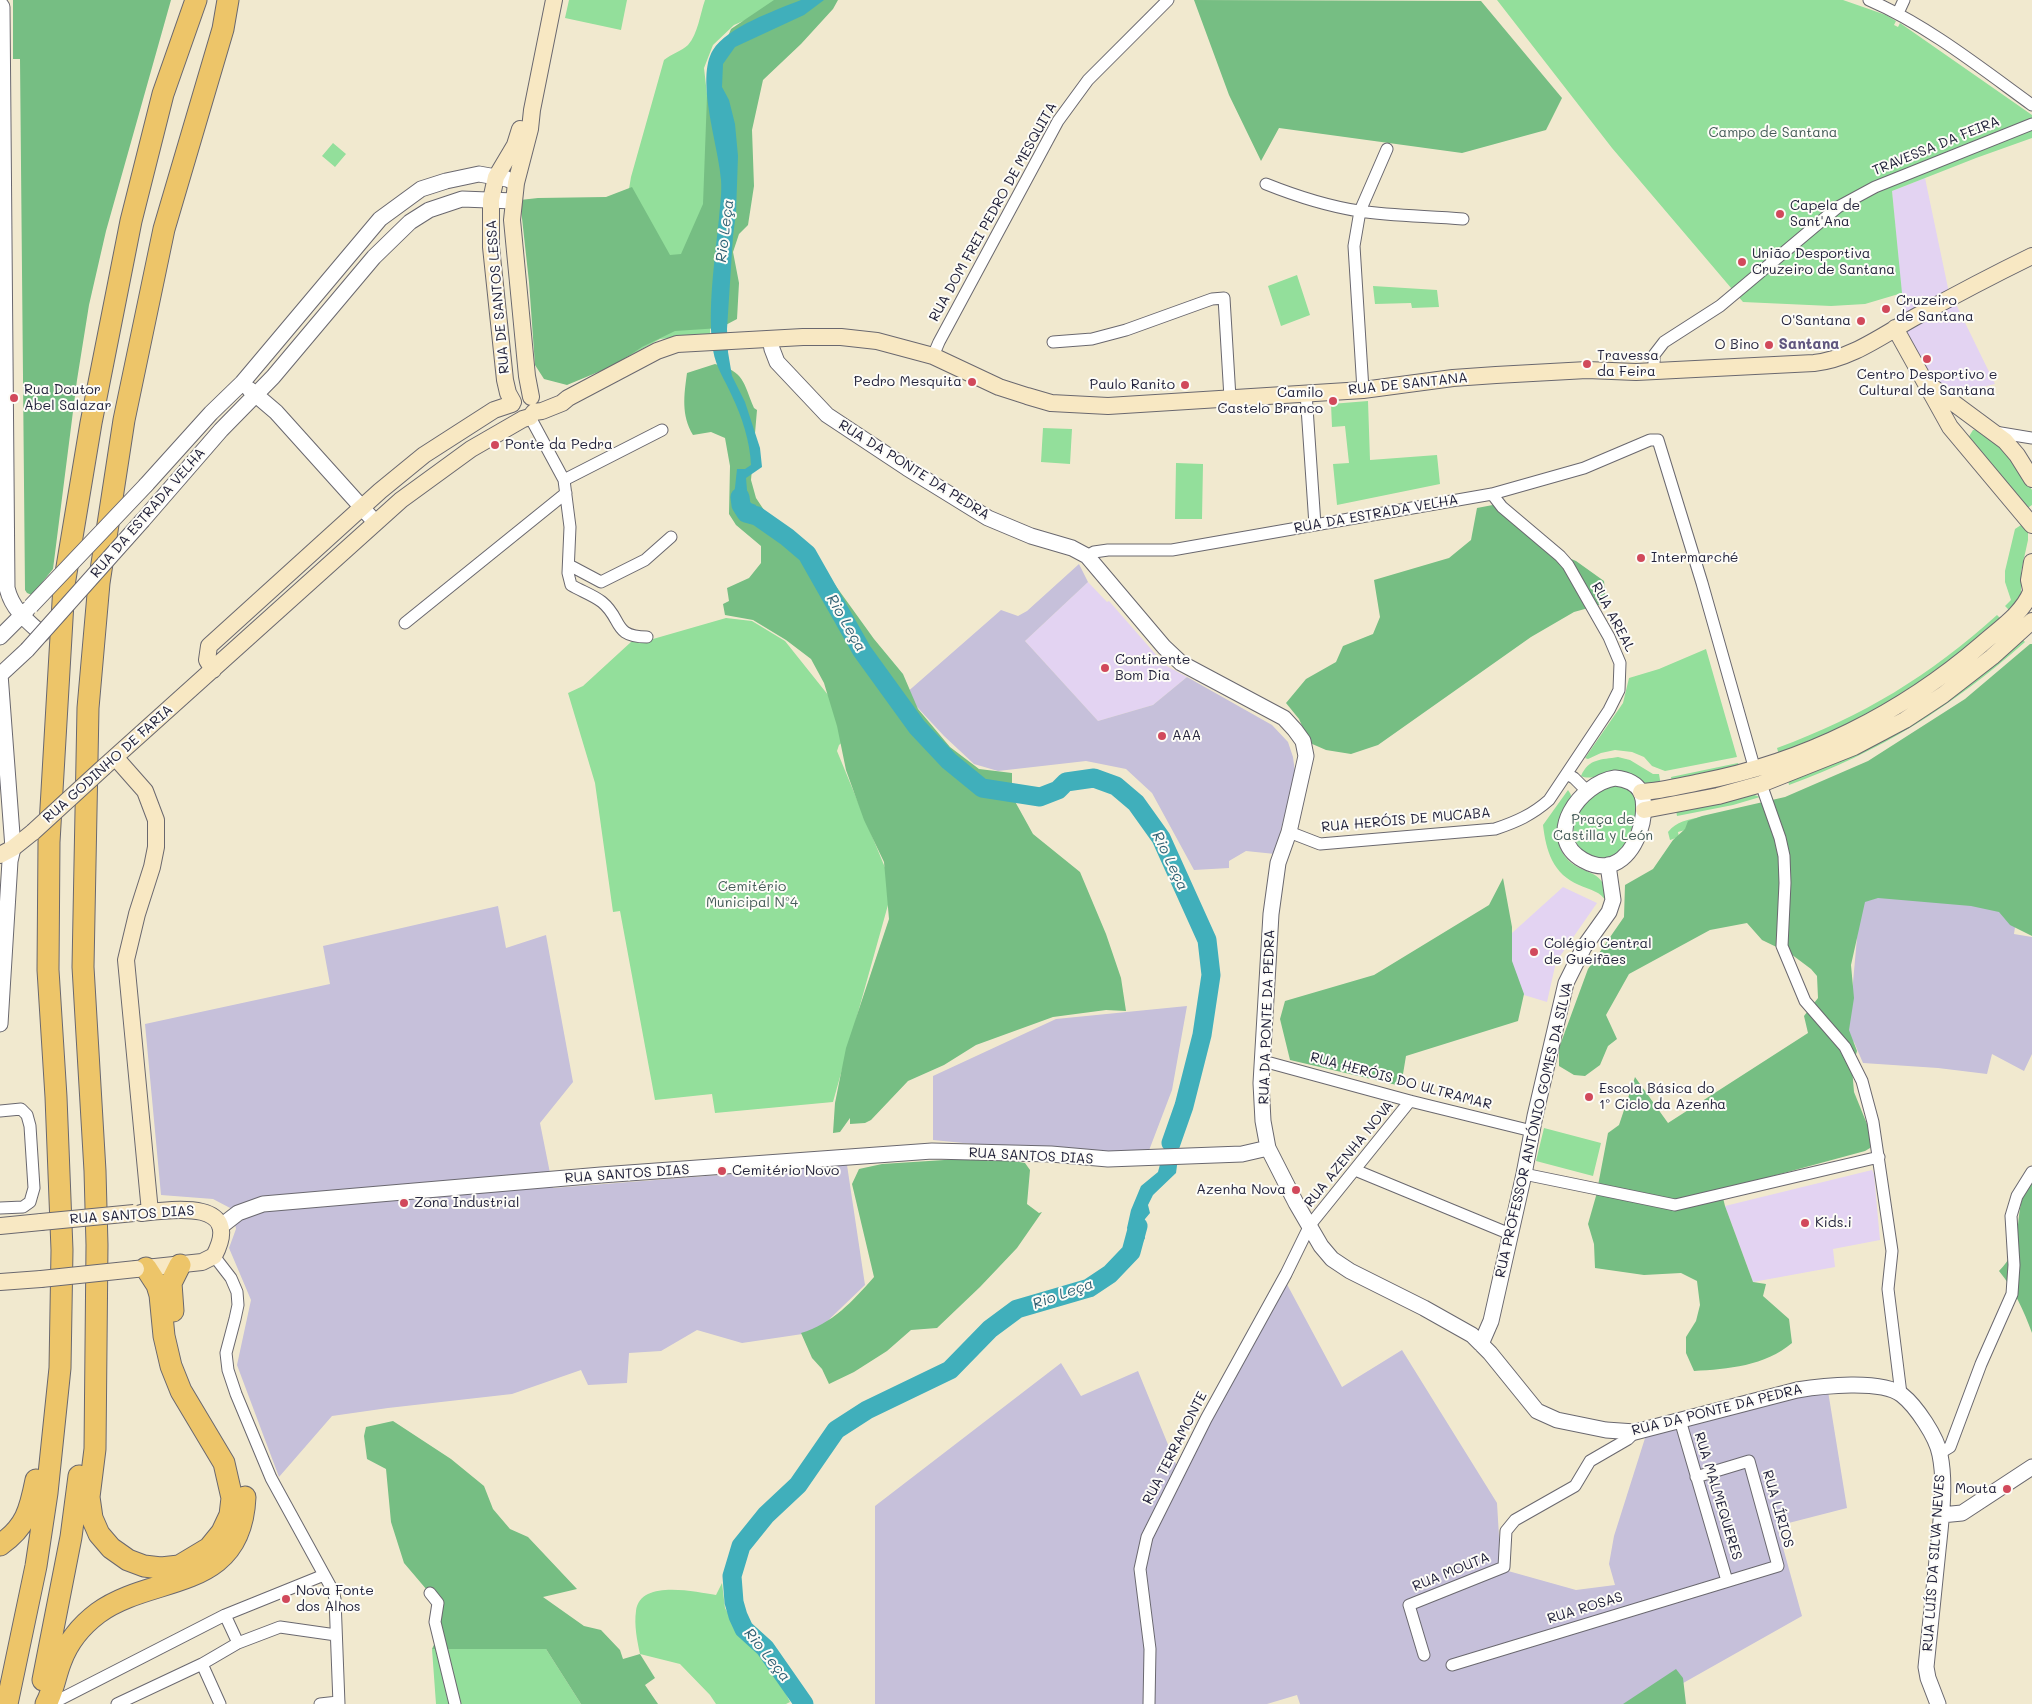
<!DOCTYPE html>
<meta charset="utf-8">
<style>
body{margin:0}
canvas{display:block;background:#f1e9cf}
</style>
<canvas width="2032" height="1704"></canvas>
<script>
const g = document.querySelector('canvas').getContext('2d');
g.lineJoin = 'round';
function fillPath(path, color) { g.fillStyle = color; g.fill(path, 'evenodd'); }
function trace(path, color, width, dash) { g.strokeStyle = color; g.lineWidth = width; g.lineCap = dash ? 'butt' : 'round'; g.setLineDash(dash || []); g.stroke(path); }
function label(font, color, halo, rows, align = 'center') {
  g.font = font + ' Mali,sans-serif'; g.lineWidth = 4; g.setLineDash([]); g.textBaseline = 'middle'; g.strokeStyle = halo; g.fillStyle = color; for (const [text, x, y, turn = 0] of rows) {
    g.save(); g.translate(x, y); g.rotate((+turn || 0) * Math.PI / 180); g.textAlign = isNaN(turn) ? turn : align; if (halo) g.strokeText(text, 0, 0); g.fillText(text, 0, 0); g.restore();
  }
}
fillPath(new Path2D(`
 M1925 178 1948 288 1952 296 1904 322 1892 191Z
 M1953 298 1995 384 1957 393 1950 400 1935 390 1897 329Z
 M1088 582 1107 602 1109 601 1165 665 1187 677 1153 705 1098 721 1025 641Z
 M1563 887 1597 903 1556 962 1547 1002 1524 995 1502 942Z
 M1872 1170 1874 1174 1880 1240 1833 1249 1835 1267 1753 1282 1725 1206Z`), '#e3d3f2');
fillPath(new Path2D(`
 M1079 564 1088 582 1025 641 1098 721 1153 705 1187 677 1272 725 1288 742 1293 757 1295 772 1275 854 1246 851 1229 861V868L1194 870 1152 793 1126 769 1086 761 998 771 974 764 944 736 905 694 1001 610 1018 616 1027 611Z
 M1861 893 2019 900 2014 934 2032 937V1054L2024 1071 1992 1054 1987 1074 1938 1068 1863 1063 1854 1042 1848 1038Z
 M498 906 506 948 546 935 573 1082 540 1123 553 1188 847 1165 865 1285 816 1332 742 1343 697 1330 661 1351 629 1353 627 1383 588 1385 581 1370 512 1394 388 1408 332 1416 279 1477 237 1365 251 1300 229 1248 236 1229 232 1209 213 1199 161 1195 145 1024 330 984 323 946Z
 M1187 1006 1172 1090 1145 1161 933 1140V1076L1056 1019Z
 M1282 1275 1342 1387 1402 1350 1497 1503 1501 1569 1576 1590 1615 1585 1609 1564 1614 1536 1646 1435 1766 1404 1828 1391 1847 1508 1777 1526 1802 1616 1646 1704H1300L1297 1695 1267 1704H875V1506L1061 1363 1081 1396 1138 1371 1178 1469Z`), '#c6c0da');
fillPath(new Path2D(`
 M569 0H627L621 30 565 18Z
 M705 0H792L734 25 713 45 704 68 716 173 710 334 660 339 629 356 618 353 628 195 631 177 664 60C671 54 682 51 688 45 698 34 700 14 705 0Z
 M1497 0H1843L1886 15 1896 21 1894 25 1898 27 1900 23 2032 115V138L1976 158 1892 191 1902 293 1865 304 1831 306 1743 302 1612 148Z
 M333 143 346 154 335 167 322 156Z
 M1297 275 1310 315 1281 326 1268 286Z
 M1373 286 1437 290 1439 307 1412 308 1411 303 1375 304Z
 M1368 401 1370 460 1437 455 1440 484 1337 505 1333 464 1349 463 1345 426 1332 427 1331 404Z
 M1043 428 1072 429 1070 464 1041 462Z
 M1980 429 1985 432 2017 464 2032 490V505L2026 509 1968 438 1973 430Z
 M1176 463 1203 464 1202 519H1175Z
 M2024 523 2028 531V540L2021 572V594L2010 611 2005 606 2011 600 2005 582V571L2015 529Z
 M1997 615 2001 619 1937 673 1858 721 1779 755 1777 748C1864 716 1929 676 1997 615Z
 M726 618 752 621 785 641 856 730 839 745 837 751 893 887 833 1102 715 1113 712 1094 655 1100 620 911 613 912 595 783 568 693 583 686 631 642 653 639Z
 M2021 638 2025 642C1951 707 1882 751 1789 785L1788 780 1819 769Z
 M1706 649 1737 757 1665 771 1652 766 1644 757 1632 752 1615 750 1601 753 1588 759 1585 758 1623 703 1629 678 1659 669Z
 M1618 757 1630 760 1653 774H1659L1661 786C1643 789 1629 775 1612 773 1601 772 1592 781 1581 776 1589 758 1601 760 1618 757Z
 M1738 763 1740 768 1672 783 1671 777Z
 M1618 784C1624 787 1630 788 1633 794 1638 801 1636 809 1635 817 1634 824 1634 832 1631 839 1623 856 1600 864 1585 853 1561 834 1578 803 1599 791 1605 788 1612 786 1618 784Z
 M1568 790C1570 793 1571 794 1571 797 1571 802 1566 806 1563 810 1558 820 1556 838 1560 848 1575 881 1607 861 1607 903 1601 891 1590 890 1579 885 1553 874 1546 851 1543 825Z
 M1752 794 1760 797 1733 805 1677 816 1676 810Z
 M1701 817 1703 825 1678 832 1679 837 1670 840 1668 832C1677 821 1687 820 1701 817Z
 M1544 1128 1601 1143 1593 1176 1536 1161Z
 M722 1583 725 1608 737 1630 777 1676 790 1702 786 1704H716L710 1695 680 1664 640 1654C637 1640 634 1625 636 1611 640 1579 695 1592 716 1595Z
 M432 1649H546L581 1704H436Z`), '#93df9b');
fillPath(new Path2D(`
 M13 0H171L106 231 89 305 77 380 53 569 32 595 27 593 25 590 20 59H13Z
 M774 0H838L833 9 801 44 763 80 752 130 754 186 748 225 739 234 733 252 739 283 737 319 720 328 675 331 642 347 615 365 567 385 544 379 535 365 529 282 520 200 538 198 606 197 632 187 670 255 681 254 703 204 707 96 717 63 731 29Z
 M1194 0 1481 1 1562 98 1546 130 1462 153 1279 128 1261 161 1229 95Z
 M715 364C745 372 743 382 754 408L757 410 751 480 756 498 770 519 782 535 804 547 825 571 874 639 903 674 918 709 950 747 979 769 1012 773V796L1033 834 1080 872 1106 934 1121 978 1126 1011 1106 1010 1053 1017 976 1045 944 1065 908 1081 871 1120 865 1123 850 1124V1118L840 1132 833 1133 835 1103 846 1048 889 919 884 862 864 820 846 770 837 726 824 683 811 659 786 640 753 620 725 615 723 604 729 601 727 588 749 578 761 563V546L736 525 729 514 730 466 725 438 711 432 693 435C681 415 684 395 687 373Z
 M1498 504 1552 551 1576 561 1604 581 1606 603 1574 612 1531 637 1378 745 1351 754 1326 750 1310 743 1299 719 1286 703 1306 679 1336 662 1343 646 1373 634 1380 617 1374 580 1449 558 1471 540 1477 508Z
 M2030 644H2032V936L2010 925 1999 912 1971 906 1878 898 1865 902 1851 965 1854 998 1849 1030 1857 1051 1852 1068 1854 1092 1869 1129 1872 1143 1870 1148 1865 1151 1721 1190 1725 1206 1753 1282 1766 1284 1763 1296 1789 1319 1792 1343C1765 1366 1728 1369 1694 1371L1686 1353V1337L1696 1321 1700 1305 1697 1281 1681 1273 1644 1275 1595 1268 1594 1244 1588 1224 1596 1196 1608 1133 1619 1125 1635 1077 1668 1123 1808 1033 1804 1016 1818 998 1817 976 1811 969 1791 954 1762 940 1747 923 1710 930 1629 974 1606 1015 1617 1039 1608 1046 1600 1065 1585 1076 1574 1075 1559 1066V1048L1588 969 1624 917 1625 885 1653 869 1673 840 1685 829 1688 821 1702 816 1785 797 1868 761 1965 699Z
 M1503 878 1512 927V961L1524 994 1518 1021 1406 1056 1401 1086 1290 1060 1280 1019 1285 1001 1374 975 1489 905Z
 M991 1157 1025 1163 1030 1170 1027 1204 1039 1213 1042 1212 1017 1248 980 1287 937 1328 911 1330 887 1351 854 1372 829 1384 822 1369 812 1358 801 1333C832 1324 853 1301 874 1277L852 1184 859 1169 882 1164Z
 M2032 1182V1333C2024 1311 2014 1289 1999 1271 2022 1248 2015 1227 2022 1199 2023 1193 2029 1187 2032 1182Z
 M393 1421 451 1459 484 1486 493 1509 510 1529 528 1537 577 1589 543 1597 584 1626 601 1630 620 1650 623 1659 640 1654 655 1678 645 1685 658 1704H581L546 1649H432L438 1636V1603L404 1563 391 1522 386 1469 367 1459 364 1436 366 1427Z
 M1676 1669 1683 1678 1686 1704H1623Z`), '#76be83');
fillPath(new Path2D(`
 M801 0H824L804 15 735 47 723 64 722 87 729 100 735 124 738 156 736 213 733 236 727 329 728 352 732 376 745 402 760 448 762 467 746 478 748 502 756 505 751 522 735 513 734 497 737 469H745L751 465C750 441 742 417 732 396 725 380 716 368 713 350 707 311 715 259 719 218 720 206 722 192 721 180 719 147 695 79 713 50 727 27 776 10 801 0Z
 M1172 1119 1183 1120 1176 1173 1153 1195 1148 1205 1150 1213 1140 1225 1145 1238 1138 1251 1130 1249 1132 1237 1130 1235 1127 1228 1131 1210 1141 1186 1158 1172Z`), '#40afbb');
trace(new Path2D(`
 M740 497 741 505 746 513 757 516 787 537 807 554 862 651 917 727 949 761 982 788 1040 797 1058 790 1066 782 1094 778 1116 786 1136 803 1161 838 1207 940 1211 975 1202 1035 1184 1106 1171 1143
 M804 1704 765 1648 744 1629 738 1616 734 1602 732 1576 741 1546 766 1515 798 1485 836 1430 867 1410 950 1370 990 1329 1017 1309 1089 1288 1110 1274 1131 1252 1138 1226`), '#40afbb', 19);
const minor = new Path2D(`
 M1869 0C1927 25 1981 68 2032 105
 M1898 13 1904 0
 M1266 184C1296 196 1327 206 1359 211 1393 216 1429 216 1463 219
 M1053 342 1092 339 1126 330 1212 299 1224 298 1230 398
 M933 356 939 342 1058 121 1088 80 1168 0
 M1654 372V355L1664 342 1720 306 1838 207 1875 187 2032 124
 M1363 390 1354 246 1360 211 1387 149
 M1306 393 1315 525
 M530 417 564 480 570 527 568 573 571 585C581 591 593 595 602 602 623 619 612 637 647 637
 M1995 432 2032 438
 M564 480 662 430
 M1087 556 1094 552 1108 550H1172L1492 494 1584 468 1650 440H1658L1702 583 1755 770
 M569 565 601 582 645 560 671 537
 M405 623 566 493
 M1567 774 1574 778 1587 791
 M1761 784 1780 838 1784 856 1785 883 1782 946 1805 1001 1845 1047 1862 1081 1873 1122 1892 1251 1888 1289 1901 1394
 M1289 832 1320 844 1495 829C1516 822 1532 815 1549 800L1609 710 1619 690 1620 663 1609 637 1568 565 1560 556 1502 507 1492 494
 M1263 1061 1410 1101 1532 1131
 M0 1111 21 1109 27 1115 30 1126 34 1188 30 1202 23 1207 0 1208
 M1355 1170 1510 1234
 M1524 1174 1675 1205 1879 1157
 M214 1256 231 1278 237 1292 238 1305 235 1319 226 1353 228 1370 236 1394 271 1478 333 1591 335 1599 339 1704
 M1680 1420 1727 1581
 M1940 1453 1950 1447 1981 1364 2012 1294 2014 1265 2011 1216 2017 1196 2032 1172
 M430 1593 438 1603 435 1622 455 1704
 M225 1615 238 1643 280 1627 336 1635
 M1424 1655 1409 1605 1504 1567 1506 1531 1515 1520 1575 1486 1590 1461 1628 1439 1635 1432
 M202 1664 220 1704
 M1452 1665 1778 1566 1749 1461 1696 1477
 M51 1704 225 1615 324 1575
 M117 1704 202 1664 238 1643
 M320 1704 338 1702
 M1149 1704 1150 1649 1140 1569 1147 1537 1206 1419 1286 1274 1310 1225 1410 1101`);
const tertiary = new Path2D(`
 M0 4 2 7 7 588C12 609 26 620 42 634
 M770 339 772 349 777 362 827 415 907 468 988 518 1031 536 1072 548 1087 556 1164 647 1181 663 1284 718 1295 730 1303 741 1306 756 1289 832 1278 863 1271 914 1261 1083 1263 1121 1268 1148 1296 1203 1321 1246 1332 1259 1350 1271 1424 1308 1472 1335 1490 1353 1537 1411 1557 1420 1606 1430 1635 1432 1797 1390C1821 1386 1882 1379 1902 1395 1916 1406 1937 1437 1940 1455 1946 1484 1941 1521 1938 1550 1934 1589 1930 1628 1926 1667L1928 1678 1938 1704
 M249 389 276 412 375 522
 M146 485 211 413 242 383 380 219 421 189 446 181 479 174 507 179 516 183
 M143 520 221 430 273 377 374 257 410 222 429 210 462 199 514 201
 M0 637 27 610
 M0 675 27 650
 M1615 778C1625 779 1636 783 1641 792 1645 802 1644 813 1642 823 1635 851 1615 878 1583 860 1541 836 1581 783 1615 778Z
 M0 1024 10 861 13 848 0 674
 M220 1227 238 1213 263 1204 601 1175 932 1151 1051 1154 1108 1159 1242 1154 1268 1148
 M1481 1344 1491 1321 1524 1174 1535 1116 1566 983 1584 947 1609 912 1613 900 1608 865
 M1941 1515 1962 1513 2032 1467`);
const secondary = new Path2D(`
 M1895 328 1950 427 2032 525
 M1932 387 2005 441 2017 455 2032 479
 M531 397 527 376 512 220 516 183 530 129 532 110 554 0
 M513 402 508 393 505 380 491 247V200L496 177 515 145 520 129
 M2032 562 2029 580 2032 594
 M213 670 207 660 209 646 380 491 424 455 494 410 512 404
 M115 757 145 791 156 820V847L152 867 137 914 126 960 150 1212
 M104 767 401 500 471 449 523 419 530 417 534 412 542 411 562 403 568 398 657 351 677 344 803 337H841L877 341 933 356 999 387 1027 396 1051 403 1108 406 1363 390 1453 378 1496 375 1587 370 1636 372 1814 363C1852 359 1884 334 1917 316 1955 295 1993 275 2032 256
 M1641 792C1661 791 1680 786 1700 782 1805 762 1902 713 1982 644 2000 628 2022 614 2031 592
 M1644 810 1718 796 1761 784 1854 747 1905 720 1943 695 1992 657 2032 621
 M0 855 13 848 33 832
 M0 1226 41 1222
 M136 1269 202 1262 214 1256C244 1199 173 1209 141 1213
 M0 1282 41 1279`);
const motorway = new Path2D(`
 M146 1268 157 1285 160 1295 164 1336 171 1366 181 1391 224 1463 232 1498 230 1515 222 1532 209 1548 179 1566 161 1568 144 1566 128 1560 111 1548 99 1534 92 1518 89 1497 95 1449 97 1245 95 1171 83 967 88 708 99 583 124 420 164 229 223 29 228 0
 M173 1311 171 1283 180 1265
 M0 1545C26 1527 30 1510 36 1480
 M43 1680 71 1537 79 1476
 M7 1704 36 1566 47 1493 60 1368 62 1250 56 1097 48 970 49 842 64 585 91 423 131 221 163 94 196 0
 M46 1704C54 1689 55 1676 61 1661 68 1642 82 1625 98 1613 153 1573 241 1593 245 1497`);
trace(minor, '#6a686f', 13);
trace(tertiary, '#6a686f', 17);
trace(secondary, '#6a686f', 18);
trace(motorway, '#6a686f', 23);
trace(minor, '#fff', 11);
trace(tertiary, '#fff', 15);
trace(secondary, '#f8e8c3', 16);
trace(motorway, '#edc569', 21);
const tertiaryBridge = new Path2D(`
 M31 606 146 485
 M27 650 143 520`);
const secondaryBridge = new Path2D(`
 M33 832 104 767
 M41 1222 134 1213
 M41 1279 136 1269`);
trace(tertiaryBridge, '#6a686f', 17, []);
trace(secondaryBridge, '#6a686f', 18, []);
trace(tertiaryBridge, '#fff', 15);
trace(secondaryBridge, '#f8e8c3', 16);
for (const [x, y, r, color] of [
 [1780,214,5,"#d1495b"],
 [1742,262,5,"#d1495b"],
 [1886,309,5,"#d1495b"],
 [1861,321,5,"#d1495b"],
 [1769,345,5,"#d1495b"],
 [1927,359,5,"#d1495b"],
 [1587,364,5,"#d1495b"],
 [972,382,5,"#d1495b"],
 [1185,385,5,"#d1495b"],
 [14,398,5,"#d1495b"],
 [1333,401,5,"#d1495b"],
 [495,445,5,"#d1495b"],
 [1641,558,5,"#d1495b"],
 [1105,668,5,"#d1495b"],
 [1162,736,5,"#d1495b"],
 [1534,952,5,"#d1495b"],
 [1589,1097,5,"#d1495b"],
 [722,1171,5,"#d1495b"],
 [1296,1190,5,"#d1495b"],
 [404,1203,5,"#d1495b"],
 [1805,1223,5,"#d1495b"],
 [2007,1489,5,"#d1495b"],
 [286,1599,5,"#d1495b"]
]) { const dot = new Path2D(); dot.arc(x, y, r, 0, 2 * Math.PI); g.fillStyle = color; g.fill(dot); trace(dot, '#fdfcf7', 2); }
label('14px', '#445b58', '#fdfcf7', [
 ["Campo de Santana",1773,133],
 ["Praça de",1603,820],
 ["Castilla y León",1603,836],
 ["Cemitério",752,887],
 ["Municipal Nº4",752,903]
]);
label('14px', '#22223b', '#fdfcf7', [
 ["TRAVESSA DA FEIRA",1936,146,-22],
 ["RUA DOM FREI PEDRO DE MESQUITA",993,212,-61],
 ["RUA DE SANTOS LESSA",498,297,-95],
 ["RUA DE SANTANA",1408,384,-6],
 ["RUA DA PONTE DA PEDRA",914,470,32],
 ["RUA DA ESTRADA VELHA",148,513,-49],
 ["RUA DA ESTRADA VELHA",1376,514,-10],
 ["RUA AREAL",1613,617,62],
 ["RUA GODINHO DE FARIA",108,764,-42],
 ["RUA HERÓIS DE MUCABA",1406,820,-5],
 ["RUA DA PONTE DA PEDRA",1267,1017,-88],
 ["RUA HERÓIS DO ULTRAMAR",1401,1081,15],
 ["RUA PROFESSOR ANTÓNIO GOMES DA SILVA",1534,1130,-77],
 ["RUA AZENHA NOVA",1349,1154,-51],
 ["RUA SANTOS DIAS",1031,1156,3],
 ["RUA SANTOS DIAS",627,1174,-4],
 ["RUA SANTOS DIAS",132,1215,-4],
 ["RUA DA PONTE DA PEDRA",1717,1410,-14],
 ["RUA TERRAMONTE",1175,1448,-63],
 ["RUA MALMEQUERES",1718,1496,73],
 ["RUA LÍRIOS",1778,1509,74],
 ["RUA LUÍS DA SILVA NEVES",1934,1563,-86],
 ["RUA MOUTA",1451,1572,-22],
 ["RUA ROSAS",1585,1608,-17]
]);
label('14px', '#22223b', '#fdfcf7', [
 ["Capela de",1790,206],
 ["Sant'Ana",1790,222],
 ["União Desportiva",1752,254],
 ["Cruzeiro de Santana",1752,270],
 ["Cruzeiro",1896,301],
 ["de Santana",1896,317],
 ["O'Santana",1851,321,"right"],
 ["O Bino",1759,345,"right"],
 ["Travessa",1597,356],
 ["da Feira",1597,372],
 ["Centro Desportivo e",1927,375,"center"],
 ["Cultural de Santana",1927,391,"center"],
 ["Pedro Mesquita",962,382,"right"],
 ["Paulo Ranito",1175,385,"right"],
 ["Rua Doutor",24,390],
 ["Abel Salazar",24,406],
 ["Camilo",1323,393,"right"],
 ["Castelo Branco",1323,409,"right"],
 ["Ponte da Pedra",505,445],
 ["Intermarché",1651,558],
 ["Continente",1115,660],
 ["Bom Dia",1115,676],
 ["AAA",1172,736],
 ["Colégio Central",1544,944],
 ["de Gueifães",1544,960],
 ["Escola Básica do",1599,1089],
 ["1º Ciclo da Azenha",1599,1105],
 ["Cemitério Novo",732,1171],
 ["Azenha Nova",1286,1190,"right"],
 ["Zona Industrial",414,1203],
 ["Kids.i",1815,1223],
 ["Mouta",1997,1489,"right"],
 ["Nova Fonte",296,1591],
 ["dos Alhos",296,1607]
], 'left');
label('italic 15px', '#306175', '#fdfcf7', [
 ["Rio Leça",725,231,-83],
 ["Rio Leça",846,623,60],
 ["Rio Leça",1170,861,64],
 ["Rio Leça",1063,1294,-20],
 ["Rio Leça",767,1655,51]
]);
label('bold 15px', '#5f557e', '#fdfcf7', [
 ["Santana",1809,344]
]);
</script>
